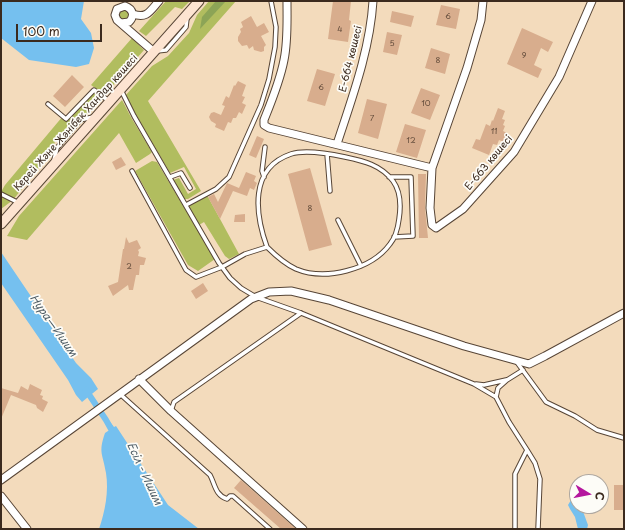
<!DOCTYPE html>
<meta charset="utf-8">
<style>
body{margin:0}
#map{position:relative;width:625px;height:530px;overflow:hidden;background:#f3dbbc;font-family:"Playpen Sans",sans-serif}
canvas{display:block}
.frame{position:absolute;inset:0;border:2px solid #3b2a1e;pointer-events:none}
.north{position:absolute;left:569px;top:474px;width:40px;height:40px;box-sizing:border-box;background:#fdfcf7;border:1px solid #afa8a0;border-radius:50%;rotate:100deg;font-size:11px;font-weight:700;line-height:16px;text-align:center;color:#3b2a1e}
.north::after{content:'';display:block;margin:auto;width:14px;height:18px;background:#b5179e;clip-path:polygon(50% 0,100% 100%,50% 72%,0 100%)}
.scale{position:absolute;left:16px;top:24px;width:86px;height:18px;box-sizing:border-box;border:2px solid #3b2a1e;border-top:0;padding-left:5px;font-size:12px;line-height:14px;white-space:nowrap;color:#3b2a1e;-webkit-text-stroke:3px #fdfcf7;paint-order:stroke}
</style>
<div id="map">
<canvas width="625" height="530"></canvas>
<div class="frame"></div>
<div class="north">С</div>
<div class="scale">100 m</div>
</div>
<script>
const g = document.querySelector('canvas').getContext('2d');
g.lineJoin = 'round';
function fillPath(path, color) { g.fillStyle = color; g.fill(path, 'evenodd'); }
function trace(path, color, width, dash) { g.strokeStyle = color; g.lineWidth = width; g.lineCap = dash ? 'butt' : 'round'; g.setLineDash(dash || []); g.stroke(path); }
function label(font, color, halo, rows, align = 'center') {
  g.font = font + ' "Playpen Sans",sans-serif'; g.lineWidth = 3.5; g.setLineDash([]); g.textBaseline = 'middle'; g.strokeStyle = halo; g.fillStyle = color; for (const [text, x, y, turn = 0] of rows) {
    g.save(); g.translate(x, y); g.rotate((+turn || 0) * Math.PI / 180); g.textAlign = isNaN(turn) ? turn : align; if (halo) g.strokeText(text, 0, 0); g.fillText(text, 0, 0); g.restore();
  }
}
fillPath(new Path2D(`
 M166 1H190L182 9 175 7 146 36 139 31Z
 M209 1H236L148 101 201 191 188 199H184L189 206 207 195 239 254 229 259 225 256 204 222 199 225 173 180 179 178 188 194 196 189 184 167 170 173 125 96 152 66 168 56 189 33 197 15Z
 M119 15a5 5 0 1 1 10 0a5 5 0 1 1-10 0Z
 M132 38 144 50 105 95 91 85Z
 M93 91 102 99 92 110 55 141 53 150 13 200 1 209V192L5 185 63 116 66 119Z
 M122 100 132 119 152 152 150 154 136 163 119 133 27 240 7 236 19 216Z
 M152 161 157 162 215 259 198 271 188 265 135 171Z`), '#b1bd5f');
fillPath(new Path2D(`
 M216 1H226L200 29 202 17Z`), '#8ca456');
fillPath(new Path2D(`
 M1 1H84L81 19 91 33 94 48 89 64 76 67 29 60 1 38Z
 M1 252 76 363 91 378 98 389 82 402 76 395 68 380 1 283Z
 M108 419 114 427 116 426 168 505 199 529H99C105 512 109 491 106 473 103 454 98 453 105 433L111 429 105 421Z
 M571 500 577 501V506H581L588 525 587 529H578L575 517 570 509 568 505Z`), '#75c0ef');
trace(new Path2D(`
 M86 390 106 420 111 429`), '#75c0ef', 6);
fillPath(new Path2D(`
 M333 1H351L349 20 351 21 348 42 328 39Z
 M441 5 460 9 456 29 436 25Z
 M392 11 414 16 411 27 390 22Z
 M251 16 257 27 264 23 269 32 261 36 266 45 264 47V51L261 52 254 50 253 46 249 49 247 45 242 46 238 41V37L241 32 240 29 243 27 241 22Z
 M522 28 553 42 548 52 541 48 534 65 542 69 538 78 507 64Z
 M387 32 402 35 397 55 383 52Z
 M431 48 450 54 445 74 425 68Z
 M317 69 335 74 325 106 307 101Z
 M72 75 84 87 65 107 53 96Z
 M238 81 246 85 242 96 245 97 242 103 246 105 242 114 239 112 236 118H233L231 123 228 122 224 131 215 127 216 124 211 121 209 117 211 113 214 112 221 115 225 106 222 105 226 96 229 98 234 85 235 86Z
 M421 88 440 95 430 120 411 113Z
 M367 99 387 104 378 139 358 133Z
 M498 108 505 111 502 119 505 120 503 125 505 126 503 131 507 133 504 142 499 140 497 145 493 144 489 155 472 148 476 139 480 140 486 124 490 126 492 120 493 121Z
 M405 124 426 130 417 158 396 152Z
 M257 136 264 139 256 158 249 155Z
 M121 157 126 165 116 170 112 162Z
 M310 168 332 245 309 251 288 174Z
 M246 172 256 176 254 181 257 183 254 190 250 188 247 196 233 191 220 219 208 197 214 194 218 202 227 183 239 188Z
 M418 174H426L425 208 428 238H419Z
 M245 214V222H234L235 215Z
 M126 237 129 243 137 240 141 248 138 250 139 252 138 256 146 258 144 265H140L139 275H136L133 290H129L128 285 113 296 108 286 118 282 123 249H124Z
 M203 283 208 291 196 299 191 291Z
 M30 384 42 390 40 395 43 396 42 399 48 402 43 412 37 408 36 405 11 395 1 419V388L18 393 21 386 28 390Z
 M241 480 296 529H281L234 488Z
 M614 485H624V510H614Z`), '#d8ad8d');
const lane = new Path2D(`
 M157 51 166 50 186 27 187 18
 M121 90 134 116 219 263 230 278 241 288 256 297 301 313 474 384 496 397
 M48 104 66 119 94 90 109 101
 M327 154 330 191
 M54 160 57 148 80 120 93 117
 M132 171 186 270 196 277 222 267 245 254 267 247C276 256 285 264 296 269 325 281 371 270 390 244 395 238 398 227 399 219 401 206 401 192 393 181 381 165 364 161 345 157 331 154 306 149 291 154 249 168 255 214 267 247
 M170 177 181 173 190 188
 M264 177 262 171 265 147
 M389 177H411L413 236 394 237
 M1 194 19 203
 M186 205 216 189 229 177 261 105 269 79 275 47 276 27 271 1
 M338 220 361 266
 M516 361 546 402 575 416 597 430 624 438
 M476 384 484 385 506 380
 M120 394 210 475C215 484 215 495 227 499L230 496H233L270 529
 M171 411 174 402 301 313
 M527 450 535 463 540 479 538 529
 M515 529V474L527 450 509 422 496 397 498 388 507 380 523 370`);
const street = new Path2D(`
 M287 1C287 21 288 41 284 60 280 81 272 100 264 120V125L269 128 432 168
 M483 1 481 20 467 68 432 168 430 208 432 225 436 228 463 209 514 152 559 77 592 1
 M133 14C147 19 150 11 159 1
 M121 23 129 22C135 16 133 9 125 6L117 9 115 15 117 20 154 52
 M337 144C352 98 370 50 373 1
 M139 379 171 411 303 529
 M1 480 251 299 269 292 291 291 329 300 464 346 529 364 545 356 624 313
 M1 496 27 529`);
const secondary = new Path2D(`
 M1 224 199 1`);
trace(lane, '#574536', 5.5);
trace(street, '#574536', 9);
trace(secondary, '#574536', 11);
trace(lane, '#fff', 3.5);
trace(street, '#fff', 7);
trace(secondary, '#fde4d1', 9);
label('8px', '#624b3a', null, [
 ["6",448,17],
 ["4",340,30],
 ["5",392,44],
 ["9",524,56],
 ["8",438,61],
 ["6",321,88],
 ["10",426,104],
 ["7",372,119],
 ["11",494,132],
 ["12",411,141],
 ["8",310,209],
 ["2",129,267]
]);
label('10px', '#3b2a1e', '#fdfcf7', [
 ["Е-664 көшесі",351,59,-76],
 ["Керей Және Жәнібек Хандар көшесі",76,123,-48],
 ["Е-663 көшесі",489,163,-50]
]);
label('italic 11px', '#4f5e67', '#fdfcf7', [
 ["Нура—Ишим",53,326,55],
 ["Есіл - Ишим",144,474,65]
]);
</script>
